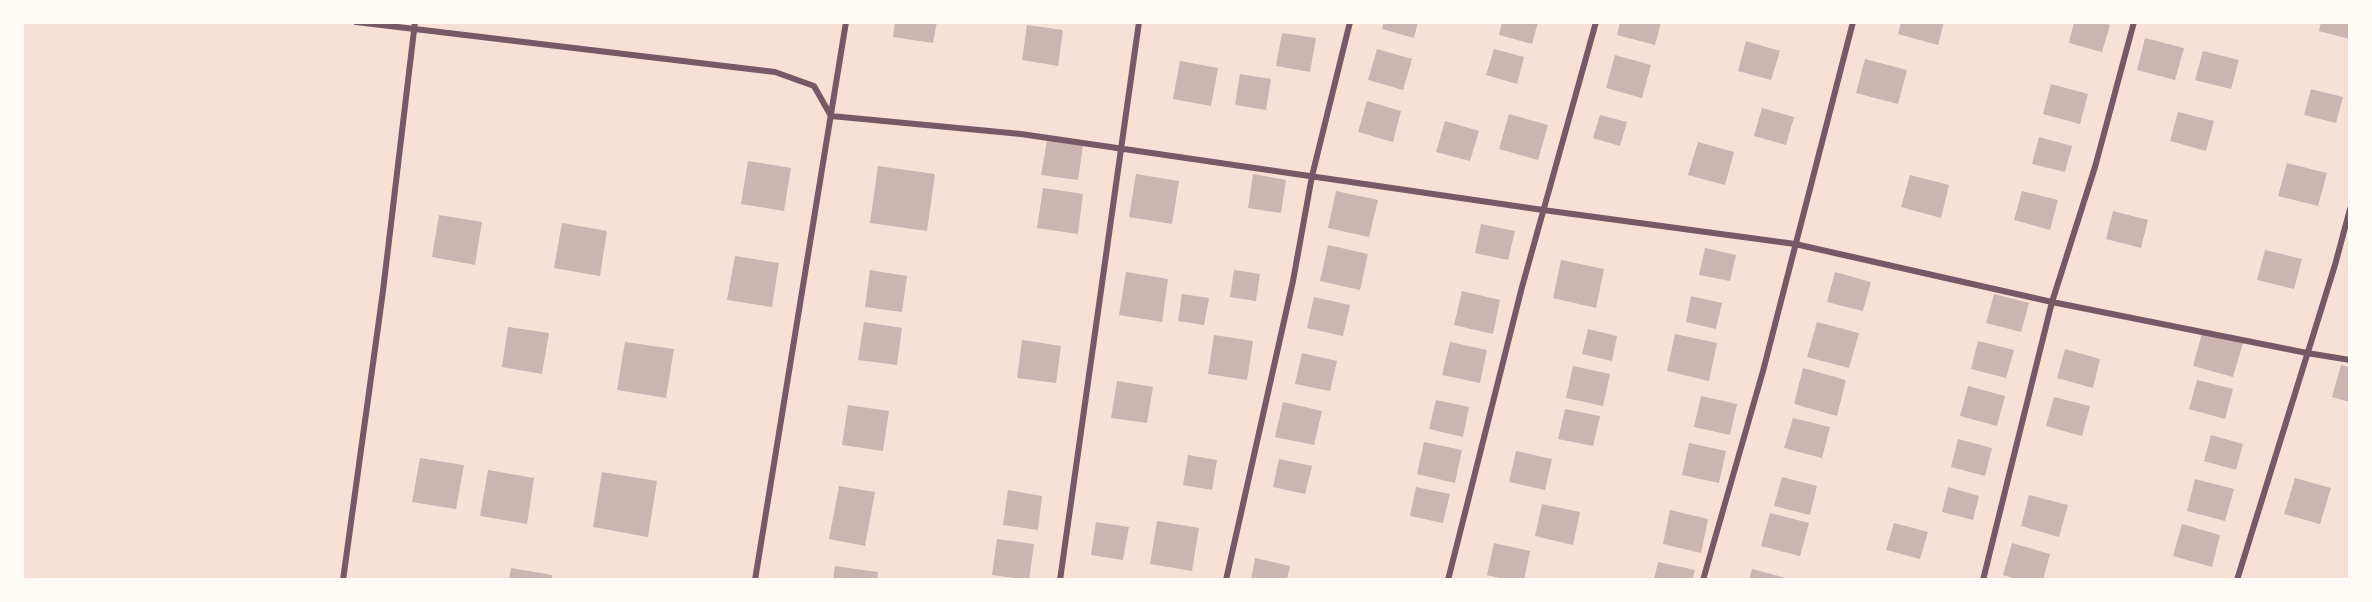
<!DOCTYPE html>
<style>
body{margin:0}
#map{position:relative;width:2372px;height:602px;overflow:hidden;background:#f7e1d7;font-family:Montserrat,sans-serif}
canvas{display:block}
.frame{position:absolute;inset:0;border:24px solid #fffaf5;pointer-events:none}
</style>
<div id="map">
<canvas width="2372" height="602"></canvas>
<div class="frame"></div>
</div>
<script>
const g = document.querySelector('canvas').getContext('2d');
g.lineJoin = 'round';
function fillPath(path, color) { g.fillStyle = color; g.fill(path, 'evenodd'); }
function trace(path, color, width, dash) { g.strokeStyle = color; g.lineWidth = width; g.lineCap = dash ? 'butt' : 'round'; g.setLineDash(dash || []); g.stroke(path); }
fillPath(new Path2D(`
 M895 22H937L933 43 893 37Z
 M1384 22H1418L1414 38 1382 29Z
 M1502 22H1538L1532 44 1499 35Z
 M1620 22H1661L1655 45 1617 35Z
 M1901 22H1944L1938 45 1898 34Z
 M2074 22H2100L2110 25 2102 52 2069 43Z
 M2321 22H2350V39L2319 31Z
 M1027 25 1063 30 1058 66 1022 60Z
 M1282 33 1316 38 1310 72 1276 66Z
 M2145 38 2184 48 2175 80 2137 70Z
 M1746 41 1780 51 1771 80 1738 71Z
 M1377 49 1412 59 1403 90 1368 80Z
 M1494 49 1524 57 1517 84 1486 75Z
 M2203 51 2239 60 2231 89 2195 80Z
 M1615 55 1651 65 1642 98 1606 88Z
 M1865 59 1907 70 1898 104 1856 93Z
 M1180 61 1218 68 1211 106 1173 99Z
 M1240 74 1271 79 1266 110 1235 105Z
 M2051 84 2088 94 2080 124 2043 114Z
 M2311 89 2343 97 2336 123 2304 115Z
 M1367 101 1401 111 1393 142 1358 132Z
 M1762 108 1794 117 1786 145 1754 136Z
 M2178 112 2214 121 2206 151 2170 141Z
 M1509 114 1548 125 1538 160 1499 149Z
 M1600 115 1627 122 1620 146 1593 138Z
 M1445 121 1479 131 1470 161 1436 152Z
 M2039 137 2072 146 2065 172 2032 164Z
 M1047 140 1083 145 1078 180 1041 175Z
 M1698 142 1734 152 1725 185 1688 175Z
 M748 161 791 168 784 211 741 204Z
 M2287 163 2327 173 2318 206 2278 196Z
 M878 166 935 174 927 231 870 223Z
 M1136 174 1179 181 1172 224 1129 217Z
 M1253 174 1286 180 1281 213 1248 208Z
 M1910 175 1949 185 1941 218 1901 207Z
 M1043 188 1083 194 1078 234 1037 228Z
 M1336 191 1378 200 1369 237 1328 228Z
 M2022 191 2058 200 2050 230 2014 220Z
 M2113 211 2148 220 2141 248 2106 239Z
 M439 215 482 222 475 265 432 257Z
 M562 223 607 231 600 276 554 268Z
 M1481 224 1515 231 1508 260 1475 253Z
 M1328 245 1368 254 1360 290 1320 281Z
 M1705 248 1736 255 1730 281 1699 275Z
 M2265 250 2302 259 2294 289 2257 280Z
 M735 256 779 263 772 307 727 300Z
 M1561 260 1604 269 1596 308 1553 298Z
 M870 270 907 276 902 312 865 307Z
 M1234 270 1260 274 1256 301 1230 297Z
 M1126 272 1168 279 1162 322 1119 315Z
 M1835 272 1871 282 1863 311 1827 302Z
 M1462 291 1500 300 1493 334 1454 325Z
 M1182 294 1209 298 1204 325 1178 321Z
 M1994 294 2029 303 2021 332 1986 323Z
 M1691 296 1722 303 1716 329 1686 322Z
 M1314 297 1350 305 1343 336 1307 328Z
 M864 322 902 328 897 365 858 360Z
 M1817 322 1859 333 1849 368 1807 357Z
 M508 327 549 333 542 374 502 367Z
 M1588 329 1617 336 1612 361 1582 354Z
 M2202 333 2243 343 2233 377 2193 366Z
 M1675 334 1717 343 1709 381 1667 371Z
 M1214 335 1253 341 1247 380 1208 374Z
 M1022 340 1061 346 1056 383 1017 378Z
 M1978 341 2014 350 2006 378 1971 369Z
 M625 342 674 349 666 398 617 390Z
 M1450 342 1487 350 1480 383 1442 375Z
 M2065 349 2100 359 2093 388 2057 378Z
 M1302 353 1337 361 1330 391 1295 384Z
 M2341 365 2350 367V402L2332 397Z
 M1573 366 1610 374 1603 406 1566 398Z
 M1803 368 1846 380 1837 416 1794 404Z
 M2197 380 2233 389 2225 419 2189 409Z
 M1117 381 1153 387 1147 423 1111 418Z
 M1968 386 2005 396 1997 426 1960 416Z
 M1701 396 1737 404 1730 435 1694 427Z
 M2054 397 2090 406 2082 436 2046 426Z
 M1436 400 1469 407 1463 437 1429 429Z
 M1283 402 1322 411 1314 445 1275 437Z
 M848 405 889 411 883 451 842 445Z
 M1565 409 1600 416 1593 446 1558 439Z
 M1793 418 1830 427 1822 458 1784 448Z
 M2211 435 2243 444 2236 470 2204 461Z
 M1958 439 1992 448 1985 476 1951 467Z
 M1424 442 1462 450 1455 483 1417 474Z
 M1689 443 1726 451 1719 483 1682 475Z
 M1516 451 1552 459 1545 490 1509 482Z
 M1188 455 1217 460 1212 490 1183 485Z
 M420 458 464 465 456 509 412 502Z
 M1279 459 1312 466 1305 494 1273 487Z
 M488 470 534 478 527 524 480 516Z
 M602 472 657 481 648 537 593 527Z
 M1782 477 1817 486 1810 515 1774 506Z
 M2295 478 2331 488 2320 524 2284 514Z
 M2195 479 2234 489 2225 521 2187 511Z
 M839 486 875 492 865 546 829 539Z
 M1416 487 1450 494 1443 523 1410 516Z
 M1948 487 1979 496 1973 520 1942 512Z
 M1008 490 1042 496 1038 530 1003 525Z
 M2029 495 2068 505 2059 537 2021 526Z
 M1542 504 1580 512 1573 545 1535 536Z
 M1670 510 1708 519 1701 553 1663 544Z
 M1770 513 1809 523 1800 556 1761 546Z
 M1157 521 1199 528 1192 571 1150 564Z
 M1096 522 1129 527 1123 560 1091 555Z
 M1894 523 1928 532 1920 559 1886 550Z
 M2182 524 2220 535 2212 567 2173 556Z
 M997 539 1034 544 1029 580 992 575Z
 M1494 543 1530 551 1524 580H1508L1487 575Z
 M2012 543 2050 554 2043 580H2019L2003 575Z
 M1255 558 1290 566 1287 580H1251Z
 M1658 562 1695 570 1692 580H1654Z
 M835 566 878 572 877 580H833Z
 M511 568 552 575V580H509Z
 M1752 569 1790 579V580H1749Z`), '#ccb4b1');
trace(new Path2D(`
 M356 22 775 72 814 86 831 116 1021 134 1543 210 1795 244 2052 302 2307 353 2350 360
 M343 580 383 291 415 22
 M755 580 846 22
 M1060 580 1139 22
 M1226 580 1293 281 1312 176 1350 22
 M1448 580 1522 287 1596 22
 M1703 580 1763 371 1853 22
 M1983 580 2052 302 2095 167 2134 22
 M2237 580 2335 265 2350 209`), '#755966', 6);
</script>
